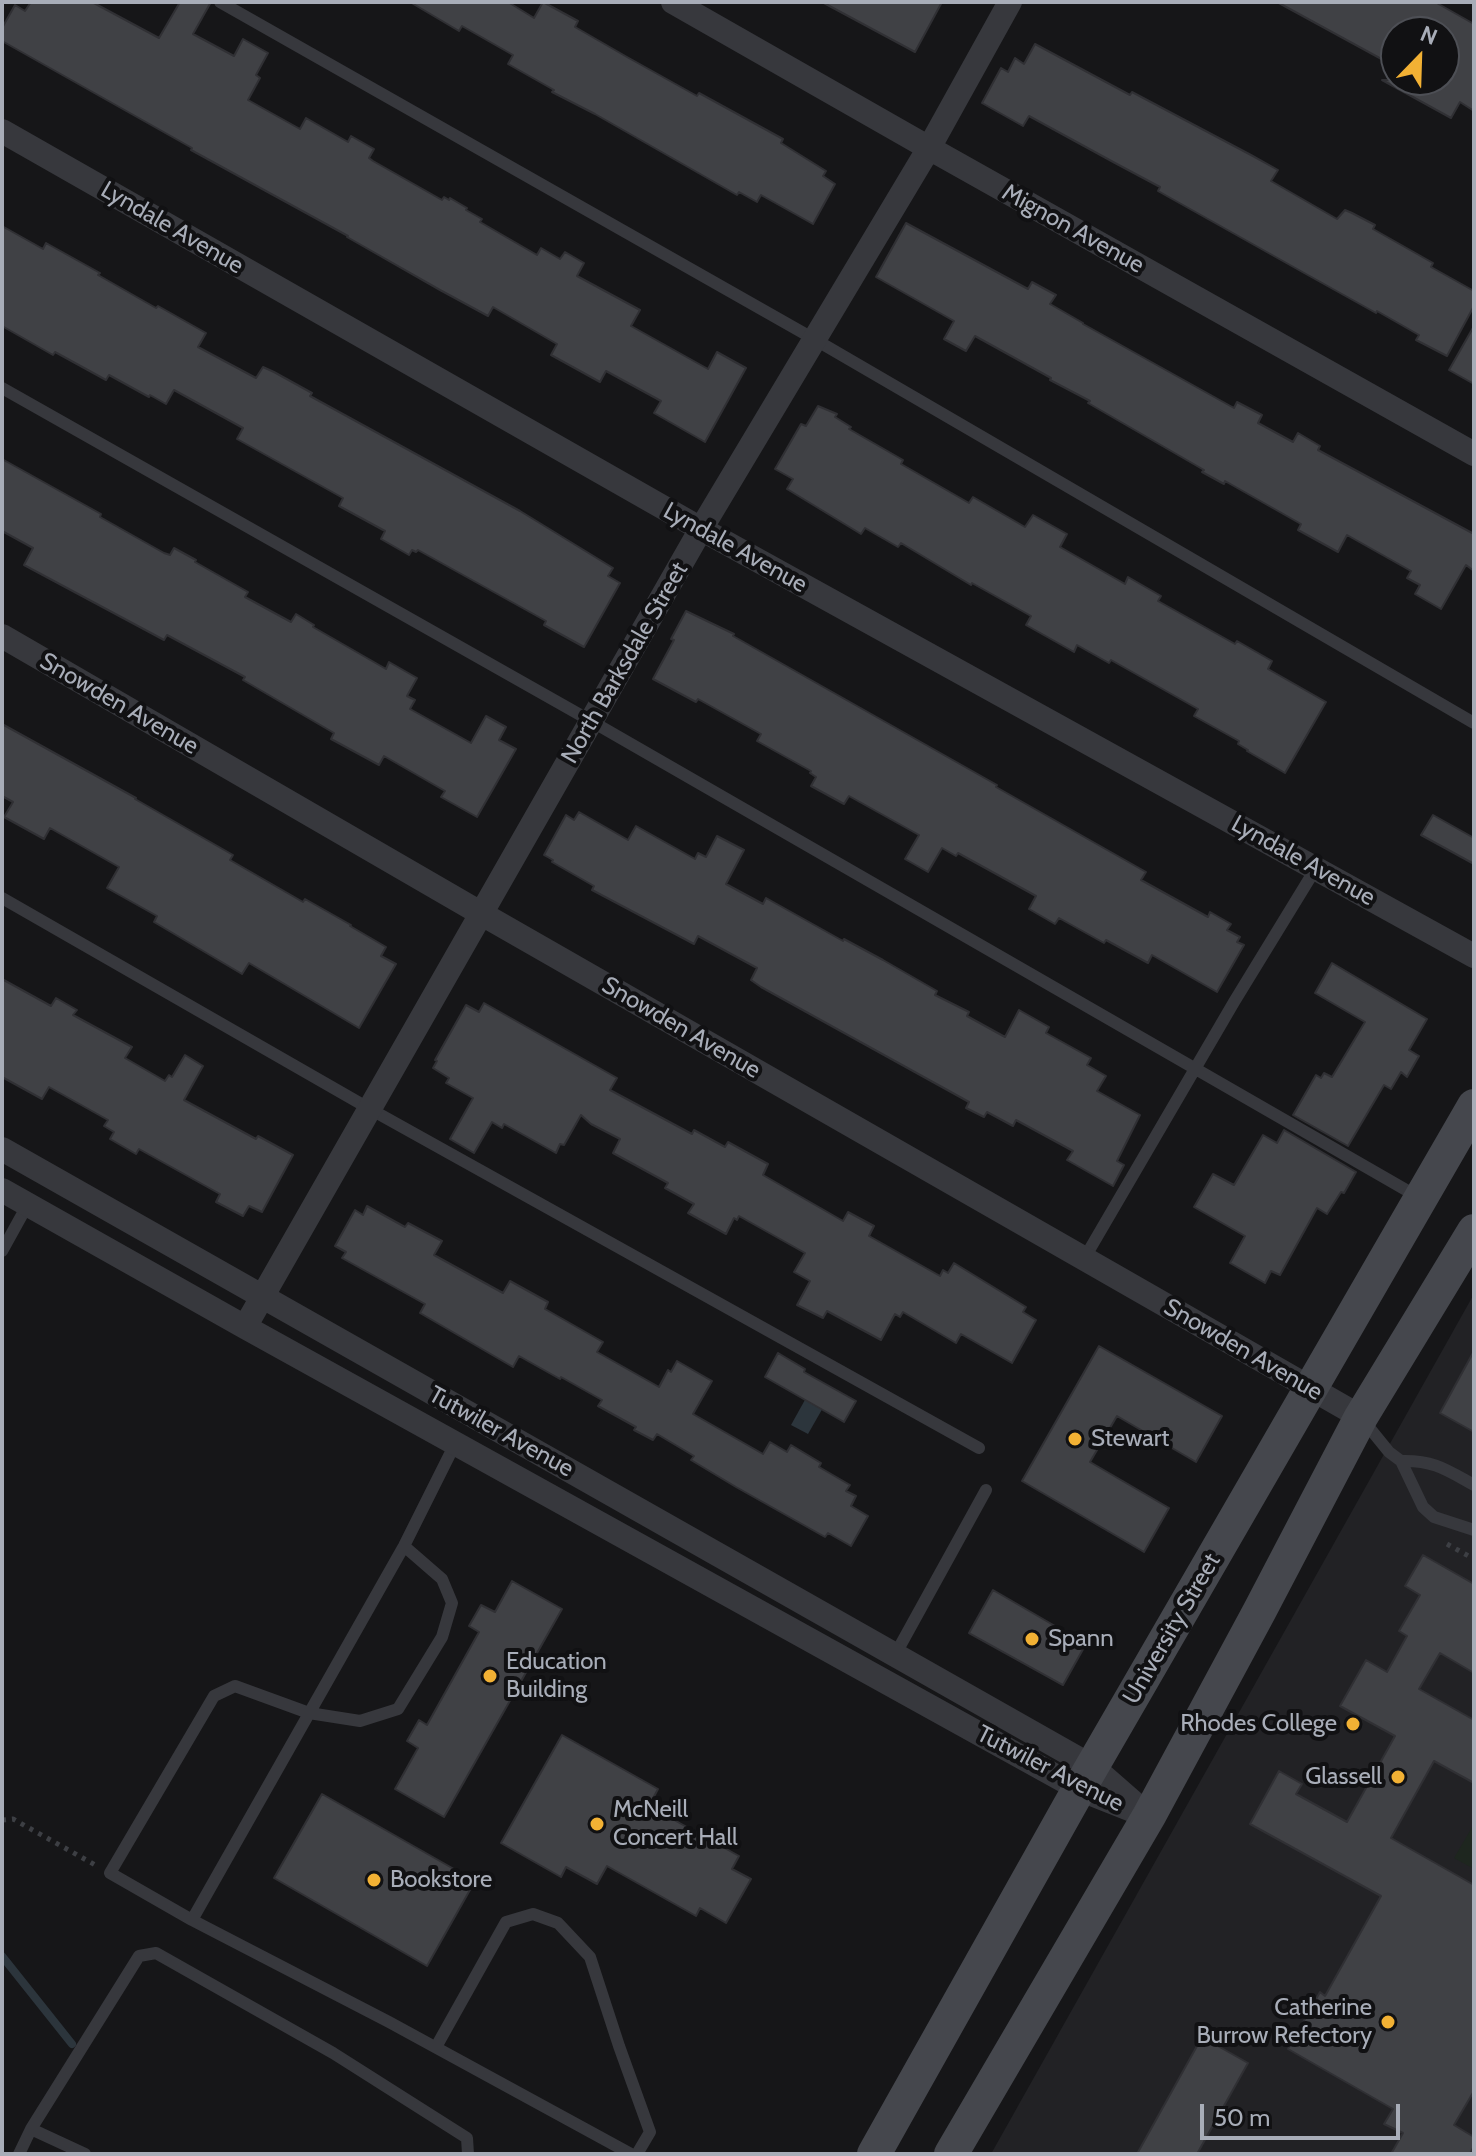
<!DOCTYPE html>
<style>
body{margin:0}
#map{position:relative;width:1476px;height:2156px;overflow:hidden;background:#161618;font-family:Cabin,sans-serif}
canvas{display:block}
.frame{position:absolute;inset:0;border:4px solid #a8adb8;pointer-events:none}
.north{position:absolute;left:1380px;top:16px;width:80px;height:80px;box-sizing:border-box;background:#111113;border:2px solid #4d4f55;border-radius:50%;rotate:23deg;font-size:22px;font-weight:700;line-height:32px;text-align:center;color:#a8adb8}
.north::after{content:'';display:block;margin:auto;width:28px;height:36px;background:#f2b134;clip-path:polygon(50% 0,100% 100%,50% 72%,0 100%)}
.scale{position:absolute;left:1200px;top:2104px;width:200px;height:36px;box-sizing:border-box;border:4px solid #a8adb8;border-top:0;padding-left:10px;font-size:24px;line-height:28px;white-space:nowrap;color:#a8adb8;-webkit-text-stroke:6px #111113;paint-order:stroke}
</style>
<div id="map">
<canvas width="1476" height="2156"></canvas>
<div class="frame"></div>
<div class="north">N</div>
<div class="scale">50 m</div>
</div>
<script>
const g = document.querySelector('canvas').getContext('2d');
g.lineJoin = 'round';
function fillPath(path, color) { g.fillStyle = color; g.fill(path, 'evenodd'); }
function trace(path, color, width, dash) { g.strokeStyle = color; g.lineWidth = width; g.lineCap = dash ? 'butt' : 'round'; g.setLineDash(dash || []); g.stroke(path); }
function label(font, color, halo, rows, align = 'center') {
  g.font = font + ' Cabin,sans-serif'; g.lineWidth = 8; g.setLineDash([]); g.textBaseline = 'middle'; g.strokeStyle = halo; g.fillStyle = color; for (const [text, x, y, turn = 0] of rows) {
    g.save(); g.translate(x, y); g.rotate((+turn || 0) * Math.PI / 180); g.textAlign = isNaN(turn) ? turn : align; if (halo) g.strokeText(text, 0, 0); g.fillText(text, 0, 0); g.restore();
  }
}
fillPath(new Path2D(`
 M1474 1294V2154H991Z`), '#222225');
fillPath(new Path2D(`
 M1474 1824V1869L1454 1858Z`), '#1e261f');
fillPath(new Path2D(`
 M811 1389 828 1399 808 1434 791 1425Z`), '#2c353c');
trace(new Path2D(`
 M2 1956 72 2044`), '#2c353c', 8);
const building = new Path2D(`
 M31 2H92L159 38 180 2H211L193 34 234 56 243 39 268 53 256 75 260 78 248 100 300 129 306 118 348 142 351 136 374 149 369 158 373 161 442 200 444 197 449 200 450 198 467 208 466 210 482 219 480 222 537 255 541 248 560 259 565 252 584 263 577 276 640 310 631 326 708 369 717 352 746 368 705 442 654 413 661 401 606 371 600 382 551 355 557 344 493 307 488 316 440 290 347 237 348 236 191 150 192 148 2 41V28L15 5 25 11Z
 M410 2H508L534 18 543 2 578 21 575 27 627 57 697 96 699 93 783 139 781 143 826 171 823 176 835 184 813 224 761 195 757 202 739 192 737 195 595 114 552 92 554 90 508 64 513 55 462 26 459 31Z
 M822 2H942L915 52Z
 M1277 2H1435L1474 24V111L1460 102 1451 118 1382 80H1444V32H1396V67Z
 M1035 44 1130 95 1132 92 1251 155 1278 170 1271 181 1337 219 1345 210 1352 213 1375 225 1373 229 1433 263 1431 267 1474 291V306L1447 356 1416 340 1419 335 1377 311 1376 313 1306 274 1158 191 1160 187 1115 163 1029 116 1023 126 982 103 1001 68 1008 72 1015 58 1024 64Z
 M906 223 1028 289 1032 282 1056 295 1050 304 1083 323V324L1234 408 1237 402 1262 415 1258 423 1293 442 1298 433 1320 446 1318 450 1474 534V571L1466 565 1441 609 1415 594 1420 585 1407 578 1411 571 1347 535 1338 552 1298 530 1301 524 1225 481 1224 484 1202 472 1204 470 1088 403 1090 401 1050 380 1051 378 975 336 966 351 944 339 954 321 876 277Z
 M2 226 43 249 46 243 100 273 98 275 156 308 158 306 206 333 198 347 256 378 263 367 274 372 312 393 310 396 520 511 613 568 608 576 620 583 584 647 544 625 546 621 418 550 416 552 412 550 409 555 381 539 385 531 339 506 343 498 237 439 243 428 174 390 166 404 150 395 149 397 109 375 106 380 55 352 53 355 2 326Z
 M1474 326V384L1449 370Z
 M818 406 837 414 835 417 851 427 849 429 903 460 901 464 969 503 973 497 1025 527 1033 515 1067 534 1060 547 1125 584 1128 577 1161 596 1158 601 1235 644 1237 641 1272 661 1268 669 1326 702 1285 773 1247 751 1248 750 1238 744 1239 741 1194 716 1198 709 1111 660 1109 663 1077 645 1074 652 1026 625 1031 616 972 583 971 585 901 543 898 547 865 528 861 534 787 489 793 479 775 469 801 424 806 426Z
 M2 459 101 514 100 517 164 553 170 555 174 548 196 560 195 562 248 592 245 597 291 622 296 614 314 625 313 627 386 669 389 662 417 678 407 696 415 700 410 709 471 743 486 716 506 727 499 740 516 749 477 817 441 797 445 791 384 756 379 765 331 739 334 733 243 680 245 677 167 635 164 640 24 565 33 548 2 531Z
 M686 611 734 634 733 636 997 785 996 787 1146 872 1141 880 1208 917 1210 912 1231 924 1227 930 1240 937 1237 942 1244 945 1217 992 1152 955 1148 963 1106 940 1104 943 1059 918 1055 924 1029 909 1036 896 958 853 956 856 942 848 928 872 905 859 919 835 849 796 844 804 811 786 816 777 810 773 811 771 757 741 761 734 698 699 696 702 653 679 674 640 671 639Z
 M2 724 136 798 135 799 233 855 230 860 303 902 305 899 351 925 350 926 386 947 381 956 396 964 359 1028 249 963 242 974 154 922 157 916 107 888 119 867 50 828 44 839 4 817 13 802 2 796Z
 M579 812 628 840 636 826 695 859 698 853 706 857 717 836 744 850 726 884 763 904 766 898 843 941 844 939 883 960 937 991 935 995 969 1012 967 1016 1005 1037 1019 1010 1049 1027 1046 1033 1091 1058 1087 1065 1106 1076 1097 1091 1140 1115 1117 1161 1124 1165 1113 1186 1067 1160 1073 1151 1016 1120 1013 1126 987 1112 984 1117 966 1108 969 1102 761 987 751 980 757 968 698 936 694 944 592 890 594 886 552 862 553 860 544 855 566 815 574 820Z
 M1433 815 1474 838V864L1421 835Z
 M1332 963 1427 1019 1409 1050 1419 1056 1407 1077 1401 1072 1391 1089 1384 1085 1348 1146 1293 1115 1316 1075 1321 1078 1324 1073 1332 1077 1365 1022 1315 993Z
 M2 979 51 1006 56 998 77 1010 73 1015 132 1047 125 1058 165 1081 169 1075 172 1077 185 1055 203 1066 184 1100 256 1139 258 1136 293 1155 262 1212 249 1206 243 1216 216 1202 220 1194 139 1149 136 1154 110 1139 114 1132 104 1126 108 1120 49 1087 42 1099 2 1077Z
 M484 1003 617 1078 610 1090 692 1134 694 1130 725 1147 728 1142 768 1164 763 1175 843 1221 848 1212 874 1226 869 1236 940 1276 943 1270 948 1273 954 1263 1026 1307 1023 1312 1036 1320 1012 1363 961 1334 956 1343 903 1312 900 1317 895 1314 881 1340 827 1311 823 1318 797 1305 810 1281 794 1272 805 1253 739 1216 737 1220 734 1218 726 1234 688 1213 694 1204 665 1188 668 1183 613 1153 620 1139 591 1124 581 1115 564 1145 560 1144 556 1153 504 1124 502 1128 492 1122 474 1153 450 1139 473 1098 446 1083 449 1078 433 1068 437 1061 435 1060 466 1005 479 1012Z
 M1284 1130 1356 1172 1344 1193 1341 1192 1327 1214 1317 1208 1280 1275 1271 1271 1265 1283 1230 1263 1245 1236 1194 1207 1213 1174 1234 1185 1263 1135 1277 1143Z
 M367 1206 405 1227 408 1223 442 1241 434 1255 503 1293 510 1281 548 1302 545 1309 603 1342 597 1352 659 1387 668 1370 671 1372 677 1361 712 1381 693 1414 763 1454 770 1442 787 1452 791 1445 821 1463 819 1467 850 1485 846 1491 856 1496 851 1506 868 1516 851 1546 828 1533 825 1537 736 1487 691 1460 694 1456 657 1434 653 1440 634 1430 636 1427 598 1406 602 1400 561 1377 560 1379 519 1356 513 1367 420 1313 425 1304 342 1258 346 1252 335 1246 355 1210 363 1215Z
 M1099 1346 1222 1416 1196 1462 1117 1416 1090 1462 1169 1508 1144 1552 1022 1481Z
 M1474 1351V1432L1440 1413Z
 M778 1353 805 1369 804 1372 856 1401 844 1422 765 1377Z
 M1423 1555 1474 1584V1673L1440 1653 1419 1689 1474 1720V1783L1434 1761 1391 1838 1474 1885V2091L1454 2125 1474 2137V2146L1470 2154H1391L1403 2133 1384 2124 1393 2109 1288 2049 1320 1992 1325 1996 1381 1896 1250 1824 1279 1771 1302 1784 1296 1794 1347 1822 1395 1736 1340 1706 1366 1660 1387 1672 1407 1636 1399 1631 1420 1595 1405 1586Z
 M512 1581 562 1609 444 1817 395 1789 418 1748 407 1741 419 1720 427 1725 479 1632 469 1626 481 1605 495 1612Z
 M993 1590 1086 1644 1063 1685 969 1633Z
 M562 1735 658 1789 649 1806 739 1856 732 1869 751 1879 726 1923 700 1908 696 1916 607 1866 597 1884 566 1867 561 1877 501 1843Z
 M322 1794 475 1881 427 1966 274 1878Z
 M1202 2037 1248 2063 1197 2154H1137Z`);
fillPath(building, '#404145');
trace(building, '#303034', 2);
trace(new Path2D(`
 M1447 1544 1474 1559
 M2 1820 13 1819 97 1866`), '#3d3f44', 5, [4, 6]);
trace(new Path2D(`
 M220 2 814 339 1474 723
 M2 388 591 721 1420 1198
 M2 898 370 1109 979 1448
 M2 1251 28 1204
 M1084 1259 1234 1002 1316 868
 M1363 1420 1389 1452 1401 1461 1423 1507 1434 1517 1474 1530
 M1401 1461C1434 1460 1447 1470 1474 1485
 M404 1546 442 1579 452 1603 442 1637 398 1709 360 1721 309 1713 235 1686 214 1696 110 1873 192 1920 389 2022 631 2154
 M895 1655 986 1490
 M192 1920 404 1546 455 1444
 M436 2047 506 1922 533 1914 558 1923 590 1957 619 2046 650 2132 637 2154
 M31 2129 139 1956 156 1953 333 2053 467 2138 468 2154
 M19 2154 31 2129 85 2154`), '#37383d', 12);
trace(new Path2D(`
 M673 2 929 148 1474 454
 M2 131 701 529 1474 956
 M2 636 482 914 1361 1417
 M2 1149 1093 1767 1149 1816
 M2 1190 245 1327 1079 1789 1132 1810
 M245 1327 701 529 929 148 1010 2`), '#37383d', 24);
trace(new Path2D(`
 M874 2154 1079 1789 1474 1106
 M951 2154 1149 1816 1259 1612 1361 1417 1474 1231`), '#45474d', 34);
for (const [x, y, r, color] of [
 [1075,1439,8,"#f2b134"],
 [1032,1639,8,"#f2b134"],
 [490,1676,8,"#f2b134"],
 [1353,1724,8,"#f2b134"],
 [1398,1777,8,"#f2b134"],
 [597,1824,8,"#f2b134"],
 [374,1880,8,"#f2b134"],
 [1388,2022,8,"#f2b134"]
]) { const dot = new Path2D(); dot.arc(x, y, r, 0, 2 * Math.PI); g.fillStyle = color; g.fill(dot); trace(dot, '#111113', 3); }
label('24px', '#a8adb8', '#111113', [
 ["Lyndale Avenue",172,228,30],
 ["Mignon Avenue",1073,229,29],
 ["Lyndale Avenue",735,548,29],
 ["North Barksdale Street",625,663,-60],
 ["Snowden Avenue",119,704,30],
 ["Lyndale Avenue",1303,861,29],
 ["Snowden Avenue",681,1028,30],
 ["Snowden Avenue",1243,1350,30],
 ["Tutwiler Avenue",501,1432,29],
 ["University Street",1172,1629,-60],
 ["Tutwiler Avenue",1050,1769,27]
]);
label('24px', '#a8adb8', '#111113', [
 ["Stewart",1091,1439],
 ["Spann",1048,1639],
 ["Education",506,1662],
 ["Building",506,1690],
 ["Rhodes College",1337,1724,"right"],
 ["Glassell",1382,1777,"right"],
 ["McNeill",613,1810],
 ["Concert Hall",613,1838],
 ["Bookstore",390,1880],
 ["Catherine",1372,2008,"right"],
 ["Burrow Refectory",1372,2036,"right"]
], 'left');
</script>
